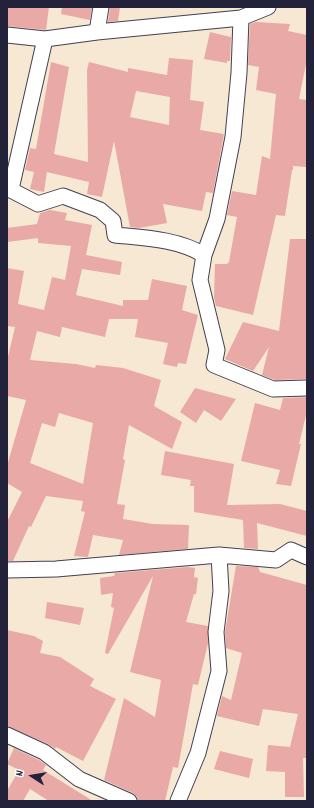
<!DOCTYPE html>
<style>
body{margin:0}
#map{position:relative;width:314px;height:808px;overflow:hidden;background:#f6e8d3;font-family:Dekko,sans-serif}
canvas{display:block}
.frame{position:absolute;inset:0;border:8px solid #22223b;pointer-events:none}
.north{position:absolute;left:12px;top:756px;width:40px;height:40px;-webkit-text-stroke:3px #fff;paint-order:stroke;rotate:282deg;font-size:11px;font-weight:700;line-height:16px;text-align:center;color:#22223b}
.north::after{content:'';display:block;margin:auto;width:14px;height:18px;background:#22223b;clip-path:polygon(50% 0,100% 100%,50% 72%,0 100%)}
</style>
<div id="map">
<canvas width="314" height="808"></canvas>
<div class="frame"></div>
<div class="north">N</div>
</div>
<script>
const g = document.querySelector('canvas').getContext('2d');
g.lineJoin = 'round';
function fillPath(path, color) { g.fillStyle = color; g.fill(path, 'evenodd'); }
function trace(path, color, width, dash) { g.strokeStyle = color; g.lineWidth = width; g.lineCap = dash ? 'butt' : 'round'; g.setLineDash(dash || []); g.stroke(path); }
fillPath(new Path2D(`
 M7 7H49L46 30 7 26Z
 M62 7H92L90 20 61 14Z
 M110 7H120L118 21 108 22Z
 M256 22 290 24 288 31 307 35V59L299 99 307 100V167L293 166V170H292L285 216 276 215 253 315 216 306 214 298 215 264H227L229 262 237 217 227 215 232 191 256 195 262 156 270 159 276 94 256 90 259 67 248 65 250 24Z
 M210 32 231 37 230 61H227V63L204 59Z
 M169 58 193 60 190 100 204 102 200 130 224 134 213 193 206 192 202 211 163 204 167 223 139 228 130 227 114 141 102 197 87 194 89 182 47 172 44 192 30 189 34 172 25 170 30 148 36 149 51 62 69 67 54 154 88 162 87 70 89 62 128 72V68L167 75ZM136 91 170 97 169 125 130 117Z
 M50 210 67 213 65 220 92 225 86 255 122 262 120 275 82 269 76 295 123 306V300H148L152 279 187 286 182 310 198 315 186 364 178 363 177 367 163 364 168 343 135 337 138 319H109L105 337 62 327 60 337 37 331 30 360 76 364 95 368 96 365 123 368 161 380 154 406 182 422 172 449 129 425 123 459 125 460 117 504 125 505 123 519 153 524 189 525 188 549 119 555 123 540 93 535 88 557 74 556 85 512 81 511 83 501 46 496 31 527 29 526 13 561H7V522L22 492 7 483V466L26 400 7 396V361L15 327 7 326V268L24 271 18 304 44 310 52 277 65 280 71 246 38 243V238L7 242V228L37 224 40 213ZM59 413 93 423 83 484 30 463 42 423 55 427Z
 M290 239H307V379L275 380 262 375 269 347 253 371 225 359 243 322 279 331Z
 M195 388 236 399 221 421 204 410 196 423 180 412Z
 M307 397V411L299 444H301L291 486 276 484 280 470 241 461 255 403 280 410 283 398Z
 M165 451 234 464 227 505 280 504 307 511V536L257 523 258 549 244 548 243 520 194 512V486H190L191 480 161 475Z
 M236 566 258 567 260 572 307 585V758H303L304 797H285V772L266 771 268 745 290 747 298 714 263 709 259 726 217 716 222 696 231 700 242 653 226 648 225 632Z
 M188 567 195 568 194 577 198 578 196 594H194L186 622 208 626V643L198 685 193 684 178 768 173 767 165 801H138L136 796 133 793 104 780 124 698 155 717 161 680 130 672 153 576 108 654 105 653 114 608 111 607 113 593 101 595 100 578 114 576 115 573Z
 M47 602 84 608 80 625 45 618Z
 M7 630 34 636 43 641 40 653 60 657 94 679 90 686 116 699 83 761 56 747 55 749 48 744 7 726Z
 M14 748 39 760 46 765 43 770 93 801H49L30 789 23 801H7V791L19 770 7 764Z
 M220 751 253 759 249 778 214 769Z`), '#e9a9a6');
const minor = new Path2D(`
 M241 18 239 73 233 137 217 219 204 255 200 280 217 350 214 365 273 389 307 388
 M97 32 101 7
 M7 35 45 39 97 32 241 18 268 7
 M7 188 38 204 63 196 100 210 113 221 115 235C145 238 178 239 204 255
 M11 189 45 39
 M7 570 56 569 219 555 276 560 291 550 307 557
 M7 735 44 752 79 779 129 801
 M178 801 198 753 219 671 216 632 221 591 219 555`);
trace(minor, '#424052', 17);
trace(minor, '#fff', 15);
</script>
